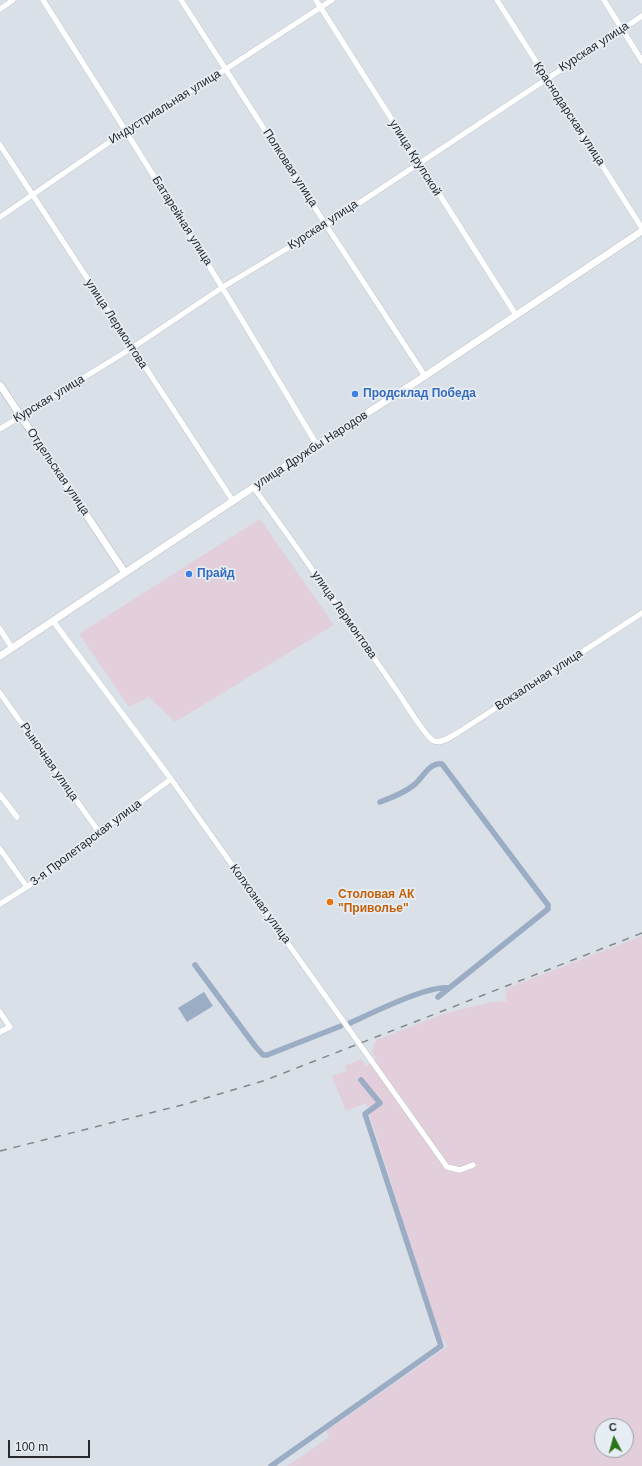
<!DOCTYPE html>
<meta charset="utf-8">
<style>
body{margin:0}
#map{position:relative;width:642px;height:1466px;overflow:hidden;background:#dae0e7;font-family:Arial,sans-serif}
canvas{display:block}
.north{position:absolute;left:594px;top:1418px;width:40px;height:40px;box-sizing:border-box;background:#e7edf4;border:1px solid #9a9fa4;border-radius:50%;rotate:354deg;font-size:11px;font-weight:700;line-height:16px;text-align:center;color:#27292c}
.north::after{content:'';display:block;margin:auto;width:14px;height:18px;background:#2a7419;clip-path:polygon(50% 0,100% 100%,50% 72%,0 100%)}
.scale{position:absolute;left:8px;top:1440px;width:82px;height:18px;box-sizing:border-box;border:2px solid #27292c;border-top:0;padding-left:5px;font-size:12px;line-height:14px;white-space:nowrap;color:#27292c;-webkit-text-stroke:3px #e7edf4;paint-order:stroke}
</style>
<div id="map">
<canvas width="642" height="1466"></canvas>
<div class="north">С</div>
<div class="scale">100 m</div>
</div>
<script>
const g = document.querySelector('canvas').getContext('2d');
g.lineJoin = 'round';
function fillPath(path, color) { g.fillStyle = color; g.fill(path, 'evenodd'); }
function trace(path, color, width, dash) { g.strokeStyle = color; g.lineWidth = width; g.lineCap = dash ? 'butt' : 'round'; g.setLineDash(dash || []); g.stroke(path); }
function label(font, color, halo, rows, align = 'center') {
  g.font = font + ' Arial,sans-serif'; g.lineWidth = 3.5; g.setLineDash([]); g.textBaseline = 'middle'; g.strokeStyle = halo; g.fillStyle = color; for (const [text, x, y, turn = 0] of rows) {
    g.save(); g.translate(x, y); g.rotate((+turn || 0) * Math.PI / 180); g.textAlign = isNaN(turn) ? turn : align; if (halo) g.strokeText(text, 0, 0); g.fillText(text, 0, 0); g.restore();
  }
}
fillPath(new Path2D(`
 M260 519 334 625 175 722 149 697 129 707 79 634Z
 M642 936V1466H287L329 1437 326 1431 448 1346 439 1335 366 1103 346 1111 332 1076 347 1071 345 1066 361 1059 366 1066 376 1059 372 1052 376 1040 443 1014 491 1002 507 1001 505 989ZM602 1426H626V1450H602Z`), '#e3cedc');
fillPath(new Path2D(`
 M204 992 213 1006 187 1022 178 1008Z`), '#9bacc5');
trace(new Path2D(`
 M380 802C391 798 404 793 414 785 423 778 429 762 442 764L548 905V909L438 997
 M195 965 255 1046 263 1055H267L341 1026
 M350 1023C372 1013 428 985 449 988
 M271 1466 441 1346 365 1114 380 1103 361 1080`), '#9bacc5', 5.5);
const minor = new Path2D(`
 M43 0C137 147 228 295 317 445
 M181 0 326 225 425 376
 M316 0 516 315
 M497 0 642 228
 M604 0 642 61
 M0 9 13 0
 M0 145 233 501
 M0 217 127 130 226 69 332 0
 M0 429 132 348 223 287 326 225 642 16
 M254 488C304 557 353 627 401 697 407 706 426 737 434 741 442 744 452 736 459 732L642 613
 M53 621 171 779 447 1167 460 1170 473 1165
 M0 629 12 648
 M0 693 99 832
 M0 795 17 817
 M0 849 27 887
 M0 904 27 887 76 851 99 832 171 779
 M0 1012 10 1027 0 1032`);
const tertiary = new Path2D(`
 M0 385 125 573
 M0 656 317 445 425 376 642 231`);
trace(minor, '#abb1b7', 6);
trace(tertiary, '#abb1b7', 8);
trace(minor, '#fff', 5.5);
trace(tertiary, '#fff', 7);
trace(new Path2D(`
 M0 1151 186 1104 266 1080 642 933`), '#83878c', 1.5, [7, 7]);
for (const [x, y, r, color] of [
 [355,394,4,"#3f7fe0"],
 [189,574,4,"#3f7fe0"],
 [330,902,4,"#e8710a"]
]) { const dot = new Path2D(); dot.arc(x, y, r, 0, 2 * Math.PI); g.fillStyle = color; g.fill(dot); trace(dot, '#e7edf4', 1.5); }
label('12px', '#27292c', '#e7edf4', [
 ["Курская улица",594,47,-33],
 ["Индустриальная улица",165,107,-32],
 ["Краснодарская улица",569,114,57],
 ["улица Крупской",415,158,58],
 ["Полковая улица",290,168,57],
 ["Батарейная улица",182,221,58],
 ["Курская улица",323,225,-33],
 ["улица Лермонтова",116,324,57],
 ["Курская улица",49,399,-31],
 ["улица Дружбы Народов",311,450,-33],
 ["Отдельская улица",58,472,56],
 ["улица Лермонтова",344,615,55],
 ["Вокзальная улица",539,680,-33],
 ["Рыночная улица",49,762,55],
 ["3-я Пролетарская улица",86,843,-37],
 ["Колхозная улица",260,904,54]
]);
label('bold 12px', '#366cbe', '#e7edf4', [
 ["Продсклад Победа",363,394],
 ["Прайд",197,574]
], 'left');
label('bold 12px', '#c56008', '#e7edf4', [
 ["Столовая АК",338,895],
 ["\"Приволье\"",338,909]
], 'left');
</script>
